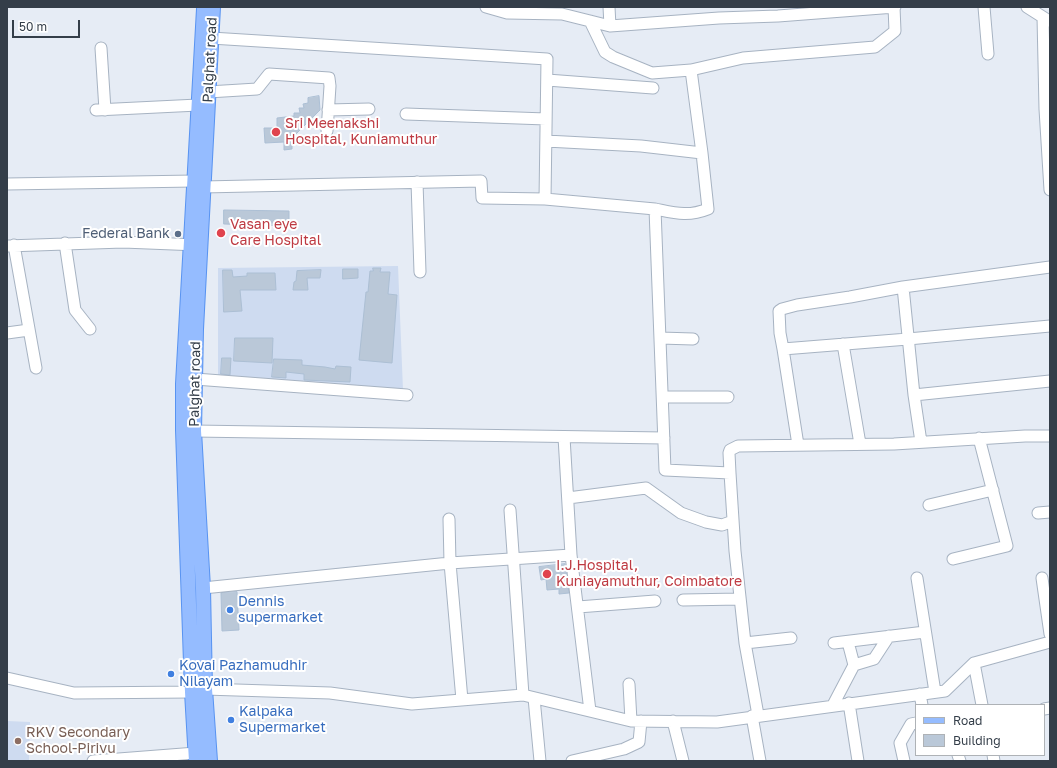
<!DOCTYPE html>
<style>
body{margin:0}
#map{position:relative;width:1057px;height:768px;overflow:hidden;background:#e6ecf5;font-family:"Golos Text",sans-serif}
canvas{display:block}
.frame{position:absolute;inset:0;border:8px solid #343e49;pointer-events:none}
.legend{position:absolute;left:915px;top:704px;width:130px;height:52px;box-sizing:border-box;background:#fff;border:1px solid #aeb2b6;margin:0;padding:5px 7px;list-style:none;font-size:12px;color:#343e49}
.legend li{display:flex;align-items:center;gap:8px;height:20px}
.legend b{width:20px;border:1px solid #aeb2b6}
.scale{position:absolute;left:12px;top:20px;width:68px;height:18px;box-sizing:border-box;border:2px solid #343e49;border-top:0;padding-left:5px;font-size:12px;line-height:14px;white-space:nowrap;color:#343e49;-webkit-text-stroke:3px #fff;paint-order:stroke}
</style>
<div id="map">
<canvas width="1057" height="768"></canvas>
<div class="frame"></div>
<ul class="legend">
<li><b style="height:5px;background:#95bcff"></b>Road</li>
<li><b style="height:11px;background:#bac8d8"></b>Building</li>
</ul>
<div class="scale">50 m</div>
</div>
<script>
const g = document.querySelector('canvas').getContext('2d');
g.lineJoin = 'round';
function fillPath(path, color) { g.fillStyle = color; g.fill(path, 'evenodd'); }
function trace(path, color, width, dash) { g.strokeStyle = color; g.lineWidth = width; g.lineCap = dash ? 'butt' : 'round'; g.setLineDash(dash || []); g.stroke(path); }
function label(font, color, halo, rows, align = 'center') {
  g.font = font + ' "Golos Text",sans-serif'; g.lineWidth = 4; g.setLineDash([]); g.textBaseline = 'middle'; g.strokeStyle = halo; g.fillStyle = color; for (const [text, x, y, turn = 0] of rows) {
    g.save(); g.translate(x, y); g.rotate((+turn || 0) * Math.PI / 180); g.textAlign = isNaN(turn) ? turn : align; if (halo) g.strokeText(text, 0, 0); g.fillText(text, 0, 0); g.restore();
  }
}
fillPath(new Path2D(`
 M398 266 403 390 218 376V268Z
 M7 721 30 722 29 761H7Z`), '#cedbf0');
const building = new Path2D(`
 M319 96 320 110 295 135V138L292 139V149L284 150V142L265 143 264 128H277V118L294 116V113H300L299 108H304L303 104 308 103V98Z
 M224 210 289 211V226L224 224Z
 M373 268H381L380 272H390L388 294 397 295 392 363 359 360 366 292H368L370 271H373Z
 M343 269H358V278L343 279Z
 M223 270H232L233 277 247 276V273H275L276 290H240L242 311 224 312Z
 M321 270 320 278H307L308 290H293L294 282 296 281 297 271Z
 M235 338H273L272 363 234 361Z
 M222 358H231L230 375 221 374Z
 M274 359 302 360V365L325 367 335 369 336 366 351 367 350 382 304 380V374L286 372V378L272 377Z
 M565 564 569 593 559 594V589L547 590 546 579 541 580 539 567Z
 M237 592 239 630 222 631 221 593Z`);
fillPath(building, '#bac8d8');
trace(building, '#acbfd4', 1);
const minor = new Path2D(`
 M486 7 507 13 562 14 610 26 719 18 778 16 895 7
 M609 7 610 26
 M984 7 988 54
 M1027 7 1049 21
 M1043 17 1045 109 1050 190
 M590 21 605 52 613 57 652 73 691 70 702 153 708 209C688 217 675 213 655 209
 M211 38 547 59 545 199 655 209 665 470 730 473 735 551 745 643 758 715
 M101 48 105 110
 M691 70 743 58 875 47 895 31 894 7
 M547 80 653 88
 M208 92 257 89 269 74 329 78 330 86 327 131
 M96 110 198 105
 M328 110 369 109
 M406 114 546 119
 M546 141 641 146 702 153
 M417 182 420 272
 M7 184 194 181
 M203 187 481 181 482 198 545 199
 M65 243 75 310 90 329
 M14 245 36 368
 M7 246 123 242 198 245
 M903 287 914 395 921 442
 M7 333 29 330
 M660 338 693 339
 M843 344 860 444
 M783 349 780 333 779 311 782 309 797 305 850 297 903 287 1050 267
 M195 379 407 395
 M914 395 1050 381
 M663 397H728
 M194 431 664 438
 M798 445 783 349 908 339 1050 326
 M730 473 729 453 730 450 738 446 894 444 1025 436H1050
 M568 498 646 488 681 513 706 522 722 525 733 521
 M929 505 993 490
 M510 510 523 695
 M1038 513 1050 512
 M449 519 450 563 462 700
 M571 555 590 711
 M953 559 1007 546 979 438
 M917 578 935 692
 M1042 578 1050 634
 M203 588 450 563 571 555 564 437
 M683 600 740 599
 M578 607 655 601
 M848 642 854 665
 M745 643 791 638
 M834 643 925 632
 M974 663 982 705
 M7 678 74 693 192 692 205 689 330 693 412 704 523 695 631 721 717 722 945 691 974 663 1050 642
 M629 684 631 721
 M920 694 922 705
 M534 698 540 761
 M849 703 858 761
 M833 705 854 665 874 659 889 636
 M1044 709 1050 708
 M752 716 760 761
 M673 721 683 761
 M958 755 960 761
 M993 755 994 761
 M93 761 196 753
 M572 761 624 749 639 742 641 721
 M904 761 900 743 911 724 916 723`);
const major = new Path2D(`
 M196 761 192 692 183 430V384L204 9
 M210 761 205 689 203 588 194 431 196 329 213 7`);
trace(minor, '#a7b3c2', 13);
trace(major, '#5893f1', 16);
trace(minor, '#fff', 11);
trace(major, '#95bcff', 14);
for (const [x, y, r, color] of [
 [276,132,5,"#e0444e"],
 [221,233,5,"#e0444e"],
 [178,234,4,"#5c6f8a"],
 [547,574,5,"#e0444e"],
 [230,610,4,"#3f7fe0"],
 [171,674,4,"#3f7fe0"],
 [231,720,4,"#3f7fe0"],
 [18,741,4,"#8d6e63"]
]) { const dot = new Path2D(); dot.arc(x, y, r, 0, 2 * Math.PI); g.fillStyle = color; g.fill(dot); trace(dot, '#fff', 1.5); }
label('14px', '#343e49', '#fff', [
 ["Palghat road",210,60,-87],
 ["Palghat road",195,384,-89]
]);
label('14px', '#be3a42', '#fff', [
 ["Sri Meenakshi",285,124],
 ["Hospital, Kuniamuthur",285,140],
 ["Vasan eye",230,225],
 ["Care Hospital",230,241],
 ["I.J.Hospital,",556,566],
 ["Kuniayamuthur, Coimbatore",556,582]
], 'left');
label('14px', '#4e5e75', '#fff', [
 ["Federal Bank",170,234]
], 'right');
label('14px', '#366cbe', '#fff', [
 ["Dennis",238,602],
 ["supermarket",238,618],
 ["Kovai Pazhamudhir",179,666],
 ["Nilayam",179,682],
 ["Kalpaka",239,712],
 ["Supermarket",239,728]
], 'left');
label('14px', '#785e54', '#fff', [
 ["RKV Secondary",26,733],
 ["School-Pirivu",26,749]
], 'left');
</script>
